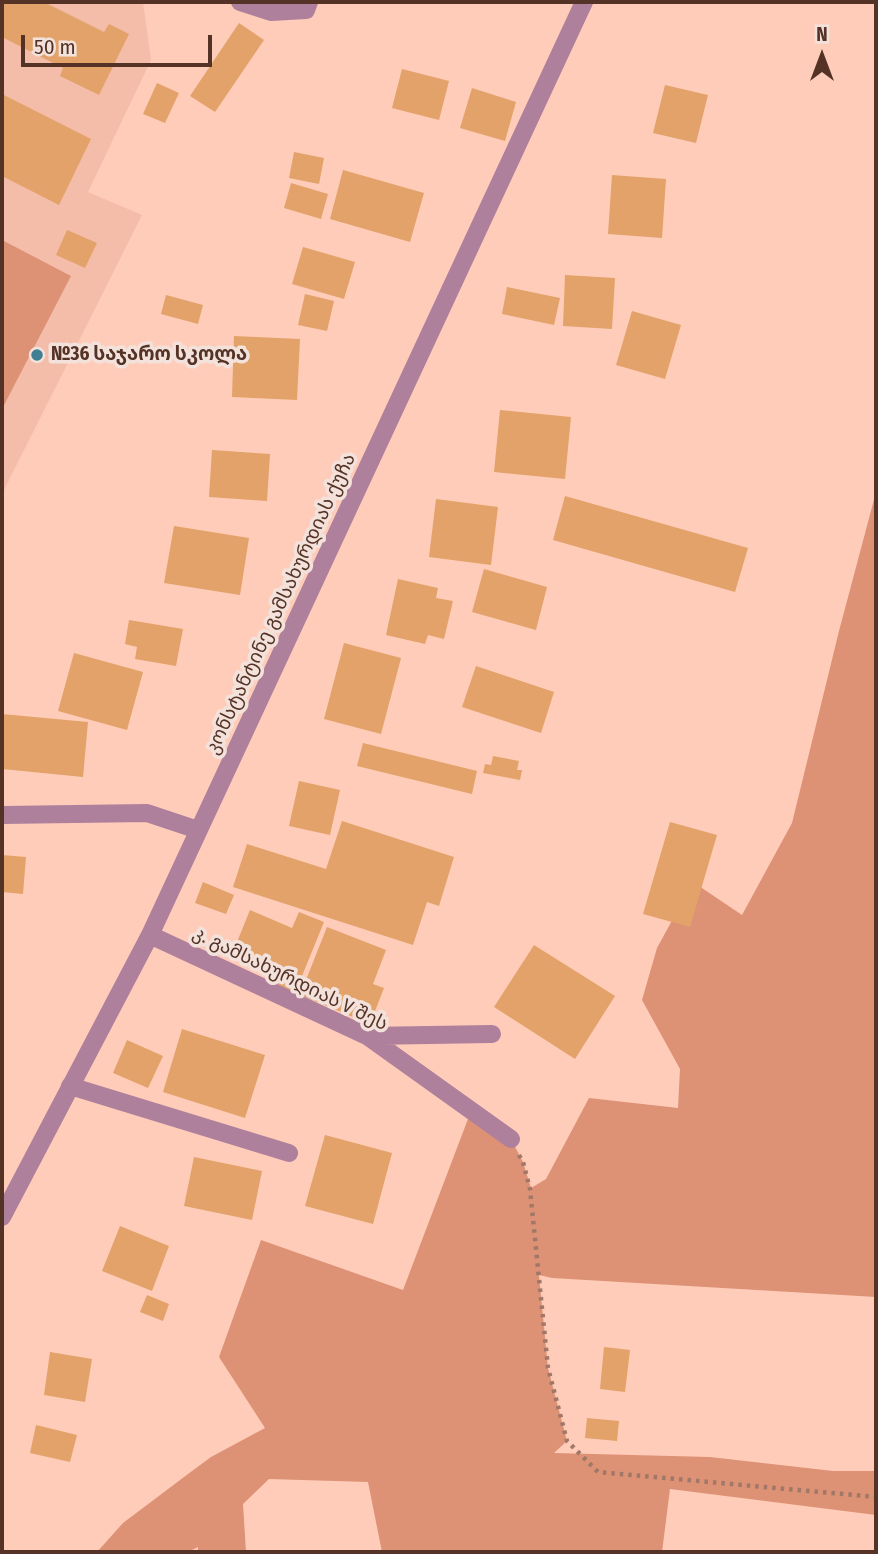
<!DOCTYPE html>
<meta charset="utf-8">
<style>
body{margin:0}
#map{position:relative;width:878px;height:1554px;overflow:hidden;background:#ffccb9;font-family:"Fira Sans Condensed",sans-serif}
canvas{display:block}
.frame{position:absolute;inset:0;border:4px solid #543326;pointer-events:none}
.north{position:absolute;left:787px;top:21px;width:70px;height:70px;-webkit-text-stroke:5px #f3e2db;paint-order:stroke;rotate:0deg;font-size:19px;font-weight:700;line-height:28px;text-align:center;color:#543326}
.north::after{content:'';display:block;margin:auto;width:24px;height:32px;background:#543326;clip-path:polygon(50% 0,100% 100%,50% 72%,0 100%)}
.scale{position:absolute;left:21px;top:35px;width:191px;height:32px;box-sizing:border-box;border:4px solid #543326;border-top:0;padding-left:9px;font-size:21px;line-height:24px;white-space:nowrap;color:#543326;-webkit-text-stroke:5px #f3e2db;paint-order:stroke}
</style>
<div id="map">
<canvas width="878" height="1554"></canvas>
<div class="frame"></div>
<div class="north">N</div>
<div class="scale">50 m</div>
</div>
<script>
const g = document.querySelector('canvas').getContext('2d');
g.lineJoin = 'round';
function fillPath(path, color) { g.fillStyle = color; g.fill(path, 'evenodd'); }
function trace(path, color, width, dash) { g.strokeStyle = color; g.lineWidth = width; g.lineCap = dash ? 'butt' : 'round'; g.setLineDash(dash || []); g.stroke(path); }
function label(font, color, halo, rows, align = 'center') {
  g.font = font + ' "Fira Sans Condensed","Noto Sans Georgian",sans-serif'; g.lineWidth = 7; g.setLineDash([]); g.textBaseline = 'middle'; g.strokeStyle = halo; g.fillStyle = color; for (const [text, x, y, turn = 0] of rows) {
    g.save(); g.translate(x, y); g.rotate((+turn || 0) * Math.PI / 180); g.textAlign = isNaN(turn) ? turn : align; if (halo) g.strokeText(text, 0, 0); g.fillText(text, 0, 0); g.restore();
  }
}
fillPath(new Path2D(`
 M2 2H143L151 60 88 192 142 215 2 494Z`), '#f4bda9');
fillPath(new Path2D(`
 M2 240 71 276 2 409Z
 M876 492V1297L552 1278 539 1275 548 1368 567 1441 554 1453 710 1457 833 1471H876V1515L670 1489 662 1552H382L368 1482 269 1479 243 1504 246 1552H198V1547L188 1552H97L123 1523 188 1474 211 1457 265 1428 219 1357 261 1240 403 1290 471 1111 511 1139 523 1162 531 1188 546 1179 589 1098 678 1108 680 1069 642 1000 657 948 693 882 742 915 792 823 839 631Z`), '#dd9275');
fillPath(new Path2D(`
 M2 2H44L104 32 109 24 129 34 99 95 60 76 63 68 2 37Z
 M239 23 264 40 215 112 190 96Z
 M402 69 449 81 439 120 392 108Z
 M157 83 179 93 165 123 143 114Z
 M665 85 708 95 696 143 653 133Z
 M472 88 516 102 505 141 460 128Z
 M2 94 91 139 59 205 2 176Z
 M294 152 324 158 319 184 289 178Z
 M343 170 424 193 410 242 330 219Z
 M612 175 666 179 662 238 608 234Z
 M291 183 328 194 321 219 284 208Z
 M67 230 97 243 85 268 56 255Z
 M303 247 355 262 344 299 292 284Z
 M565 275 615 278 612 329 563 326Z
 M507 287 560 298 554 325 502 314Z
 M305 294 334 301 327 331 298 325Z
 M166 295 203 305 198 324 161 314Z
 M632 311 681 325 665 379 616 365Z
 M234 336 300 339 297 400 232 397Z
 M500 410 571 417 565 479 494 472Z
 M212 450 270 454 267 501 209 497Z
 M565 496 748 548 735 592 553 540Z
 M436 499 498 507 491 565 429 557Z
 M174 526 249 538 240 595 164 583Z
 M484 569 547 587 536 630 472 612Z
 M398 579 438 588 436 598 453 601 444 639 428 635 425 644 386 635Z
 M129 620 183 629 176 666 135 659 137 647 125 644Z
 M344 643 401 658 381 734 324 719Z
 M74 653 143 672 127 730 58 711Z
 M476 666 554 692 541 733 462 707Z
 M2 714 88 722 83 777 2 769Z
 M363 743 477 771 472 794 357 766Z
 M493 756 519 761 517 770H522L520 780 483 773 485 764 491 765Z
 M299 781 340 790 330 835 289 826Z
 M342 821 454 857 439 906 427 902 413 945 233 887 247 844 326 869Z
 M670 822 717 835 690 927 643 914Z
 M2 855 26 857 23 894 2 892Z
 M203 882 234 895 226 914 195 903Z
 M250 910 292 928 299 912 324 922 293 998 271 989 280 965 235 947Z
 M327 927 386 950 373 984 384 988 370 1024 300 995Z
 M534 945 615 996 575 1059 494 1007Z
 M182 1029 265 1055 245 1118 163 1092Z
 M127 1040 163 1056 148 1088 113 1073Z
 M325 1135 392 1153 373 1224 305 1206Z
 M194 1157 262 1171 252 1220 184 1206Z
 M120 1226 169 1246 152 1291 102 1271Z
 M147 1295 169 1304 163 1321 140 1312Z
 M604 1347 630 1350 625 1392 600 1389Z
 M50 1352 92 1359 85 1402 44 1395Z
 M587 1418 619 1421 617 1441 585 1438Z
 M36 1425 77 1435 70 1462 30 1453Z`), '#e2a269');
trace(new Path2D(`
 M519 1155 523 1162 530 1189 548 1368 567 1441 598 1472 876 1497`), '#a17868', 4.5, [3.5, 5]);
trace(new Path2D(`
 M240 2 271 12 306 10 309 2
 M2 815 147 813 198 830
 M150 935 367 1036 511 1139
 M367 1036 492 1034
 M70 1086 289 1153
 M2 1217 150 935 584 2`), '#ae809c', 18);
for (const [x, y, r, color] of [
 [37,355,7,"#3f7e93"]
]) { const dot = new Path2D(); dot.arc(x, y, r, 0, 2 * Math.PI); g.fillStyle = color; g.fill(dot); trace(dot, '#f3e2db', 2.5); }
label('bold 19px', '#543326', '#f3e2db', [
 ["№36 საჯარო სკოლა",51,355]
], 'left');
label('19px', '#543326', '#f3e2db', [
 ["კონსტანტინე გამსახურდიას ქუჩა",281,604,-65],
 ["კ. გამსახურდიას V შეს",290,979,26]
]);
</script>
